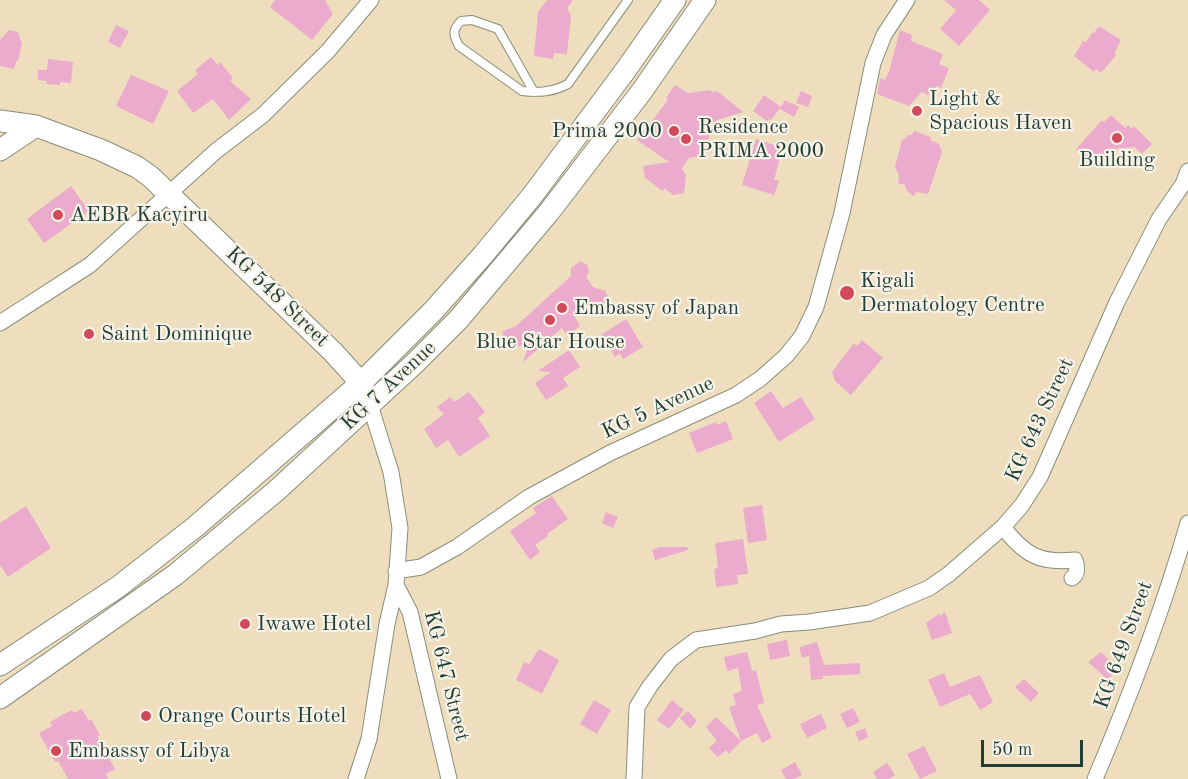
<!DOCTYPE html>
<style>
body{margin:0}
#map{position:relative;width:1188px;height:779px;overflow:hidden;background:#efdebe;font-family:"Old Standard TT",serif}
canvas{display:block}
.scale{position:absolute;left:981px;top:740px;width:102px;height:27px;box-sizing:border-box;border:3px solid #1f3d34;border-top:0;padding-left:8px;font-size:18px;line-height:21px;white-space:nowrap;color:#1f3d34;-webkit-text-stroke:4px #f7f3e8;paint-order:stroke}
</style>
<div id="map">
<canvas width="1188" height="779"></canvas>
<div class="scale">50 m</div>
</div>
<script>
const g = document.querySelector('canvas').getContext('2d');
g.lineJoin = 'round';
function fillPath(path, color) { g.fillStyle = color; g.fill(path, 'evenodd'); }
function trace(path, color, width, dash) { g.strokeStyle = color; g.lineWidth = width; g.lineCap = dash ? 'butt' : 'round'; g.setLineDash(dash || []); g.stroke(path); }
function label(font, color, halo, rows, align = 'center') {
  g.font = font + ' "Old Standard TT",serif'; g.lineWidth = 4.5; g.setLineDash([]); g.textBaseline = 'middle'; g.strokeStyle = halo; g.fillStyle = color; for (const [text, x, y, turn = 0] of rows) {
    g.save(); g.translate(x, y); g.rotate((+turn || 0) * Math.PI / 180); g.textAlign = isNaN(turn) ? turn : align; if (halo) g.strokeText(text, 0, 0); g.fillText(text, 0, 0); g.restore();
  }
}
fillPath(new Path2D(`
 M275 0H325L333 14 312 40 270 7Z
 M547 0H573L567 8 571 16 567 54 554 53 553 59 534 56 538 12Z
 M944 0H979L990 10 959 46 940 29 956 10Z
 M116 25 129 31 120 48 108 42Z
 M1099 26 1121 40 1114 54H1117L1101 73 1096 69 1094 72 1074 56 1083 41 1086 42 1092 33H1094Z
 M9 30 18 32 22 44 18 61H16L14 69 0 66V40Z
 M900 30 912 35 911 41 943 54 939 64 949 68 941 88 937 86 934 91 927 95 922 92 909 106 877 94 880 78 885 80 889 72Z
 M211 57 218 65 220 62 233 78 230 81 251 99 229 120 213 99 193 113 177 91 198 74 195 70Z
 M48 59 73 62 71 83 60 82V85L46 84 47 81 38 80V70H47Z
 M131 75 169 91 153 124 116 106Z
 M675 85 688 93 710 90 713 92 717 91 743 112 717 120 701 156 689 158 682 168 686 176 684 193 673 195 664 188 663 191 645 178 643 166 669 162 637 140 668 100 666 98Z
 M801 91 812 96 808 107 796 103Z
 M764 95 781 107 771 120 769 119 767 121 753 111Z
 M785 100 799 107 794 117 780 109Z
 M1111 115 1125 128 1128 125 1132 129 1134 126 1152 144 1142 154 1135 147 1115 149 1102 163 1093 154 1088 159 1076 149 1102 120 1104 122Z
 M914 131 931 137 930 140 939 144 942 152 928 194 916 192 914 196 907 191 904 184H898L899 175 895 167 902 140 906 138 907 135H912Z
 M756 139 787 149 784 159 780 158 774 180 779 181 774 195 742 185Z
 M71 186 89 211 44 243 27 219Z
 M581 261 587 265 589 271 586 277 593 287 605 291 608 296 606 302 601 305 588 302 574 315 580 326 568 336 562 328 523 362 529 345 510 347 502 338 503 331 516 326 571 276V268Z
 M626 319 643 347 623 359 620 353 615 357 601 335Z
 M862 340 883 358 851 395 835 381 832 372 854 343 857 346Z
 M569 350 580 367 563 378 568 386 546 400 535 383 551 372 538 371Z
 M771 391 783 408 801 397 815 419 779 442 754 403Z
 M469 392 485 412 478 418 490 436 459 457 448 440 436 448 424 429 444 414 437 407 450 397 454 402Z
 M726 421 733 439 697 453 689 433 716 422 717 425Z
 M552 496 568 519 547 534 548 536 535 545 540 552 530 560 510 531 536 513 533 508Z
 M762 505 767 540 748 543 743 508Z
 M26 506 51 548 8 577 0 565V523Z
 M606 512 618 517 613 528 602 523Z
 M743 539 748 574 737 575 738 584 716 587 714 569 718 568 715 543Z
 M660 547H687L688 550 655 560 652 550Z
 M945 612 952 633 932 640 926 623 939 614 940 616Z
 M787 640 790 656 770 660 767 644Z
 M817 642 824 665 860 663V674L823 676V679L811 680 809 656 802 658 799 647Z
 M539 649 559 660 542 694 516 680 524 662 529 664Z
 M747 652 752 671 756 670 764 703 757 705 772 738 762 743 757 733 741 741 729 754 726 750 718 757 709 748 717 741 706 727 716 717 741 741 729 707 736 705 733 694 742 691 738 668 727 671 724 657Z
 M1101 652 1117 668 1108 680 1088 662Z
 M944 673 950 687 980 675 993 702 980 710 970 694 940 707 928 680Z
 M1024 679 1039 693 1031 702 1015 687Z
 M594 700 611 710 597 734 580 724Z
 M672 700 684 710 669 729 657 720Z
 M853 708 860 722 847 728 840 714Z
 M82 709 89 721 91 719 100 735 97 737 115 769 106 774 108 779H68L58 761 55 762 39 733 52 726 50 722 66 713 72 710 74 713Z
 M688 711 697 721 690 729 680 718Z
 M821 714 827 728 807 738 800 724Z
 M865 728 868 737 859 741 855 732Z
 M924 746 937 771 920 779 907 754Z
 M795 762 802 775 794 779H786L781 770Z
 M887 763 895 775 889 779H877L873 772Z`), '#eaabcd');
const lane = new Path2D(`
 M534 92 498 29 472 20 461 21C452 30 453 35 459 46L522 91C539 93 553 92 568 84L628 0`);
const street = new Path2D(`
 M0 323 90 265 216 151 263 115 328 51 371 0
 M1003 527C1024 554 1039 564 1075 560 1077 566 1078 574 1072 578
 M396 571 421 567 457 547 529 497 610 453 736 395 760 379 786 356 802 336 816 307 842 213 873 63 884 35 907 0
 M396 585 410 612 449 779
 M356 779 369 739 387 624 396 585 400 528 391 472 370 405
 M634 779 637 707 650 686 671 659 696 640 755 631 781 624 809 622 870 613 929 588 949 574 1003 527 1022 505 1040 477 1117 302 1159 219 1183 184 1188 171
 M1095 779C1130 696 1163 610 1188 523`);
const secondary = new Path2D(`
 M0 121 36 126 101 150 137 167 151 177 333 352 361 383 367 397
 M0 150 36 126
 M0 665 118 587 195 527 361 383 433 311 483 255 532 196 625 71 675 0
 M0 698 175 575 276 491 415 363 458 320 549 212 642 91 705 0`);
trace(lane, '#878e79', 10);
trace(street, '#878e79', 17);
trace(secondary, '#878e79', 23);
trace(lane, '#fff', 8);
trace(street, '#fff', 15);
trace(secondary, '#fff', 21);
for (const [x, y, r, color] of [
 [917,111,6,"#d1495b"],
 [674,131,6,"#d1495b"],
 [1117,138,6,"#d1495b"],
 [686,139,6,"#d1495b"],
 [58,215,6,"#d1495b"],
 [847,293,8,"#d1495b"],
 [562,308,6,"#d1495b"],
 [550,320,6,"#d1495b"],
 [89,334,6,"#d1495b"],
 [245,624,6,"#d1495b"],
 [146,716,6,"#d1495b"],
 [56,751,6,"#d1495b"]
]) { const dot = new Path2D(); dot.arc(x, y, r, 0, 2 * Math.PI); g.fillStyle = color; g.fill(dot); trace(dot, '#f7f3e8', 2); }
label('21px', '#1f3d34', '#f7f3e8', [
 ["Light &",929,99],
 ["Spacious Haven",929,123],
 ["Residence",698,127],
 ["PRIMA 2000",698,151],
 ["Prima 2000",662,131,"right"],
 ["Building",1117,160,"center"],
 ["AEBR Kacyiru",70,215],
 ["Kigali",860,281],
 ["Dermatology Centre",860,305],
 ["Embassy of Japan",574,308],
 ["Saint Dominique",101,334],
 ["Blue Star House",550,342,"center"],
 ["Iwawe Hotel",257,624],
 ["Orange Courts Hotel",158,716],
 ["Embassy of Libya",68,751]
], 'left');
label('21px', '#1f3d34', '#f7f3e8', [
 ["KG 548 Street",277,297,44],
 ["KG 7 Avenue",389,386,-43],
 ["KG 5 Avenue",658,408,-25],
 ["KG 643 Street",1040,420,-65],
 ["KG 649 Street",1124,645,-70],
 ["KG 647 Street",446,676,76]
]);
</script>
